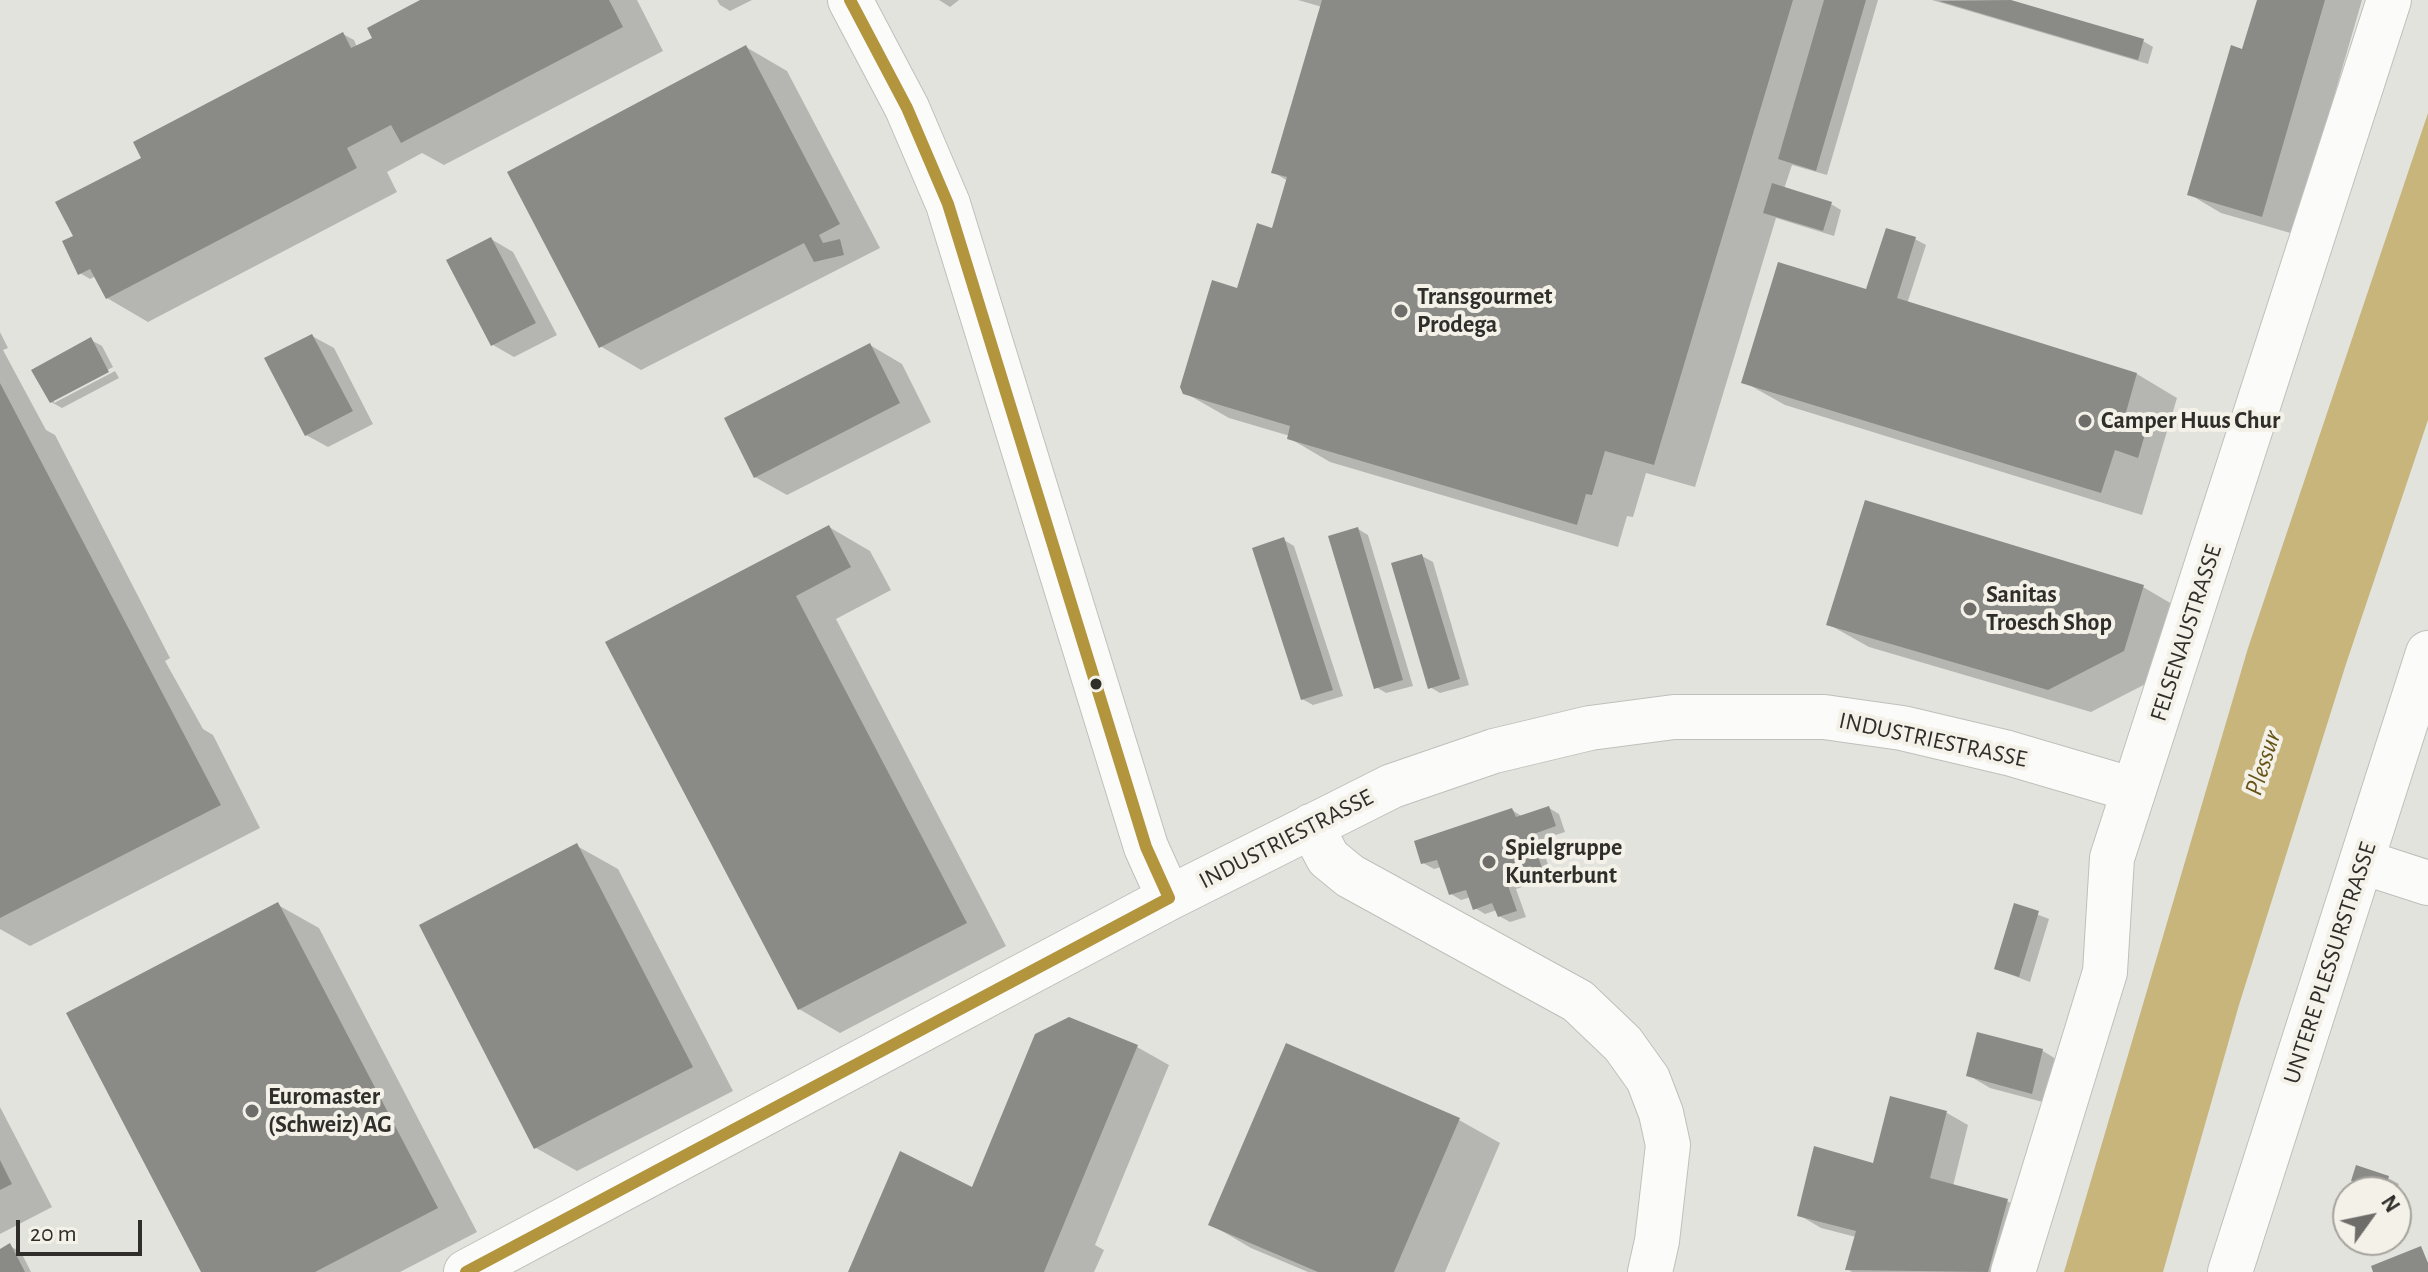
<!DOCTYPE html>
<style>
body{margin:0}
#map{position:relative;width:2428px;height:1272px;overflow:hidden;background:#e3e3de;font-family:"Alegreya Sans",sans-serif}
canvas{display:block}
.north{position:absolute;left:2332px;top:1176px;width:80px;height:80px;box-sizing:border-box;background:#f4f1e8;border:2px solid #a5a39c;border-radius:50%;rotate:57deg;font-size:22px;font-weight:700;line-height:32px;text-align:center;color:#2f2e2b}
.north::after{content:'';display:block;margin:auto;width:28px;height:36px;background:#6e6d6a;clip-path:polygon(50% 0,100% 100%,50% 72%,0 100%)}
.scale{position:absolute;left:16px;top:1220px;width:126px;height:36px;box-sizing:border-box;border:4px solid #2f2e2b;border-top:0;padding-left:10px;font-size:24px;line-height:28px;white-space:nowrap;color:#2f2e2b;-webkit-text-stroke:6px #f4f1e8;paint-order:stroke}
</style>
<div id="map">
<canvas width="2428" height="1272"></canvas>
<div class="north">N</div>
<div class="scale">20 m</div>
</div>
<script>
const g = document.querySelector('canvas').getContext('2d');
g.lineJoin = 'round';
function fillPath(path, color) { g.fillStyle = color; g.fill(path, 'evenodd'); }
function trace(path, color, width, dash) { g.strokeStyle = color; g.lineWidth = width; g.lineCap = dash ? 'butt' : 'round'; g.setLineDash(dash || []); g.stroke(path); }
function label(font, color, halo, rows, align = 'center') {
  g.font = font + ' "Alegreya Sans",sans-serif'; g.lineWidth = 8; g.setLineDash([]); g.textBaseline = 'middle'; g.strokeStyle = halo; g.fillStyle = color; for (const [text, x, y, turn = 0] of rows) {
    g.save(); g.translate(x, y); g.rotate((+turn || 0) * Math.PI / 180); g.textAlign = isNaN(turn) ? turn : align; if (halo) g.strokeText(text, 0, 0); g.fillText(text, 0, 0); g.restore();
  }
}
fillPath(new Path2D(`
 M2428 113V420L2346 664 2239 1005 2163 1272H2064L2248 648Z`), '#c7b57b');
fillPath(new Path2D(`
 M424 0H637L663 51 444 165 422 153 387 172 397 192 148 322 107 298 96 276 90 279 80 273 75 237 145 158 343 34 354 40 357 47 374 38Z
 M717 0H752L730 11 720 5Z
 M939 0H959L950 7Z
 M1298 0H1878L1827 175 1792 165 1784 189 1831 204 1841 210 1834 236 1776 218 1695 487 1646 473 1633 517 1627 516 1618 547 1330 462 1289 438 1290 436 1229 418 1187 394 1238 290 1274 230 1288 181 1273 172 1322 7Z
 M1932 0H2004L2143 41 2153 47 2148 64Z
 M2259 0H2362L2294 234 2221 213 2189 194 2244 51Z
 M746 47 787 71 880 248 641 370 600 346Z
 M491 239 513 252 557 335 514 357 493 345Z
 M1915 239 1926 245 1907 304 2137 374 2177 398 2142 515 1785 405 1744 382 1876 295Z
 M0 332 8 348 3 350 46 430 55 435 170 658 165 661 203 729 213 735 260 828 30 946 0 929Z
 M312 336 334 348 373 424 328 447 306 435Z
 M91 340 102 346 113 367 54 399V403L115 371 119 378 62 408 51 402Z
 M870 345 902 364 931 422 787 495 755 477Z
 M829 527 870 551 891 590 836 619 1006 946 840 1033 799 1009 608 642Z
 M1358 529 1368 535 1413 686 1386 693 1376 687Z
 M1284 540 1294 546 1343 696 1313 705 1302 699Z
 M1422 556 1433 562 1469 685 1440 693 1430 687Z
 M2143 587 2184 611 2165 674 2091 712 1869 647 1828 624Z
 M1549 808 1559 814 1565 832 1540 840 1552 877 1516 889 1526 917 1510 922 1499 916 1497 910 1485 914 1475 908 1471 897 1461 900 1451 894 1441 867 1434 869 1423 863 1512 810 1523 817Z
 M577 846 618 869 733 1091 577 1171 536 1148Z
 M278 905 319 928 477 1232 400 1272H203Z
 M2016 906 2049 919 2030 982 1996 969Z
 M1979 1034 2043 1051 2064 1064 2054 1105 1990 1088 1968 1075Z
 M1137 1047 1169 1065 1095 1245 1104 1250 1094 1272H852L973 1189Z
 M1892 1099 1947 1113 1968 1125 1953 1186 2007 1201 2039 1219 2025 1272H1852L1847 1269 1856 1237 1821 1228 1799 1215 1874 1166Z
 M0 1107 52 1207 0 1234Z
 M1459 1120 1500 1143 1445 1272H1308L1251 1248 1210 1224Z
 M2388 1178 2399 1184 2396 1192 2362 1183V1185L2353 1181Z
 M10 1246 21 1252 31 1272H0V1251Z`), '#0003');
fillPath(new Path2D(`
 M420 0H609L623 27 401 143 391 125 347 148 357 168 106 299 90 269 78 275 62 241 73 236 55 202 141 158 133 142 343 32 351 48 372 38 367 28Z
 M1322 0H1793L1654 465 1605 451 1592 495 1586 494 1577 525 1287 439 1290 426 1183 394 1180 387 1212 280 1237 288 1257 223 1272 228 1287 177 1271 173Z
 M1824 0H1866L1816 171 1778 159Z
 M2011 0 2144 39 2138 60 1939 1Z
 M2257 0H2325L2262 217 2187 195 2231 45 2242 49Z
 M746 45 840 224 819 235 823 243 840 239 844 255 814 262 804 243 599 348 507 172Z
 M1772 183 1832 202 1823 231 1763 213Z
 M1886 228 1916 237 1897 298 2137 373 2125 416 2148 424 2138 458 2115 450 2101 493 1741 383 1778 262 1866 289Z
 M491 237 536 323 491 346 446 260Z
 M312 334 353 411 305 436 264 358Z
 M91 337 109 372 50 403 31 370Z
 M870 343 900 403 754 478 724 418Z
 M0 383 221 805 0 918Z
 M1865 500 2144 585 2124 651 2048 690 1826 625Z
 M829 525 851 567 796 596 967 923 798 1010 605 642Z
 M1358 527 1403 680 1374 689 1328 536Z
 M1284 537 1333 690 1301 700 1252 548Z
 M1422 554 1460 679 1428 689 1391 563Z
 M1549 806 1556 826 1531 835 1543 871 1507 883 1517 911 1498 917 1492 903 1473 910 1466 890 1449 895 1437 860 1421 864 1414 841 1512 808 1516 817Z
 M577 843 693 1067 534 1149 419 925Z
 M278 902 438 1208 315 1272H201L66 1013Z
 M2014 903 2039 911 2019 977 1994 969Z
 M1069 1017 1138 1045 1044 1272H848L900 1151 972 1187 1035 1034Z
 M1977 1032 2043 1049 2032 1094 1966 1076Z
 M1286 1043 1460 1118 1394 1272H1318L1208 1225Z
 M1890 1096 1947 1111 1930 1178 2008 1199 1988 1272 1845 1270 1856 1231 1797 1216 1814 1146 1873 1163Z
 M0 1160 12 1184 0 1190Z
 M2356 1165 2389 1176 2384 1192 2351 1181Z
 M10 1243 25 1272H0V1249Z
 M2421 1246 2428 1263V1272H2373L2371 1266Z`), '#8a8a87');
const street = new Path2D(`
 M850 0 907 108 948 204 1146 847 1169 898
 M1311 826 1328 858 1350 876 1578 1001 1623 1044 1648 1079 1661 1113 1668 1145 1657 1241 1650 1272
 M2363 862 2428 883
 M466 1272 1169 898 1392 786 1494 751 1590 728 1674 717H1824L1902 728 2008 753 2134 790
 M2013 1272 2105 972 2112 858 2389 0
 M2230 1272 2428 653`);
trace(street, '#bfbfbb', 46);
trace(street, '#fbfbfa', 44);
trace(new Path2D(`
 M850 0 907 108 948 204 1146 847 1169 898
 M466 1272 1169 898`), '#b2953d', 12);
for (const [x, y, r, color] of [
 [1401,311,8,"#6e6d6a"],
 [2085,421,8,"#6e6d6a"],
 [1970,609,8,"#6e6d6a"],
 [1096,684,7,"#2f2e2b"],
 [1489,862,8,"#6e6d6a"],
 [252,1111,8,"#6e6d6a"]
]) { const dot = new Path2D(); dot.arc(x, y, r, 0, 2 * Math.PI); g.fillStyle = color; g.fill(dot); trace(dot, '#f4f1e8', 3); }
label('bold 24px', '#2f2e2b', '#f4f1e8', [
 ["Transgourmet",1417,297],
 ["Prodega",1417,325],
 ["Camper Huus Chur",2101,421],
 ["Sanitas",1986,595],
 ["Troesch Shop",1986,623],
 ["Spielgruppe",1505,848],
 ["Kunterbunt",1505,876],
 ["Euromaster",268,1097],
 ["(Schweiz) AG",268,1125]
], 'left');
label('24px', '#2f2e2b', '#f4f1e8', [
 ["FELSENAUSTRASSE",2186,633,-72],
 ["INDUSTRIESTRASSE",1933,740,12],
 ["INDUSTRIESTRASSE",1286,839,-27],
 ["UNTERE PLESSURSTRASSE",2330,963,-72]
]);
label('italic 26px', '#655215', '#f4f1e8', [
 ["Plessur",2263,763,-72]
]);
</script>
